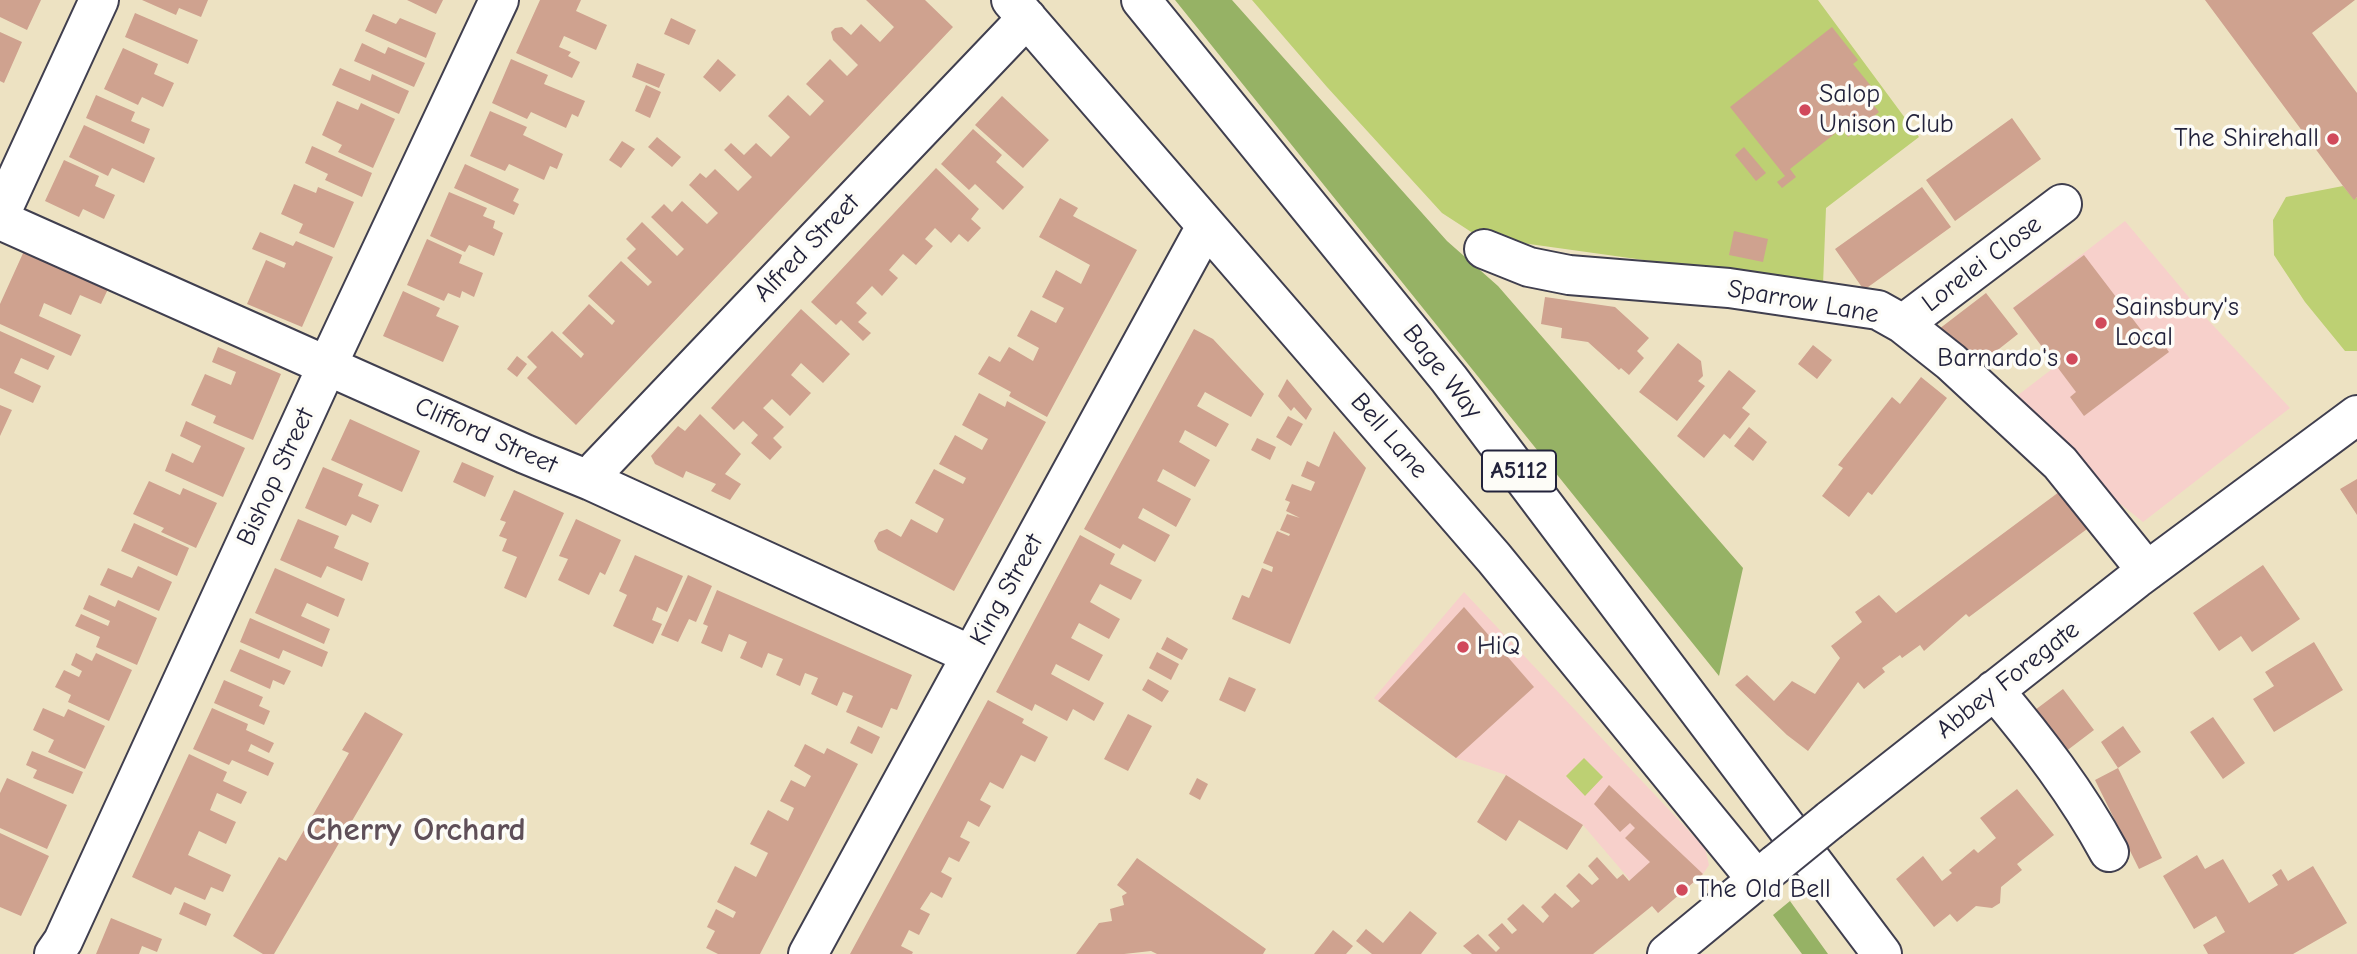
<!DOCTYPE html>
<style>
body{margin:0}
canvas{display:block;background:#ede2c2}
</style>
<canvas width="2357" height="954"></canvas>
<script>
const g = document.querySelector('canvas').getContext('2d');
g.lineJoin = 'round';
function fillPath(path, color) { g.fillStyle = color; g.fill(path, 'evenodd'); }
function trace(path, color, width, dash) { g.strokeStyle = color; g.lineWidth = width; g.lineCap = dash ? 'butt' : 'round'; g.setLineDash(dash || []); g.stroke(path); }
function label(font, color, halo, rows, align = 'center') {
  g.font = font + ' "Comic Neue",sans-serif'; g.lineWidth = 7; g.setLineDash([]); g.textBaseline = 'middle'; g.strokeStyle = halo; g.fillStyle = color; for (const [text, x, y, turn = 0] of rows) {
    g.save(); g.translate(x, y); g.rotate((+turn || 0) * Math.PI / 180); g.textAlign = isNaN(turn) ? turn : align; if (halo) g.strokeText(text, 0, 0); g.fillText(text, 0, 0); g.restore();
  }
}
fillPath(new Path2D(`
 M2125 221 2208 320 2290 408 2143 522 2067 461 2009 402 2056 366 2013 308Z
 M1464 592 1705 848 1709 865 1703 874 1658 913 1583 825 1506 775 1456 758 1374 698Z`), '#f7d0cb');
fillPath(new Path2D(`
 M1252 0H1818L1919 137 1826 208 1823 285 1479 237 1442 213 1327 87Z
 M2343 186 2354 199 2357 197V351H2345L2305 302 2274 255 2273 220 2286 197Z
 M1584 758 1603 777 1585 796 1566 776Z`), '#bdd073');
fillPath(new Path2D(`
 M1175 0H1232L1447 241 1498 286 1743 568 1719 676Z
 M1790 901 1828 954H1802L1773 915Z`), '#96b265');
fillPath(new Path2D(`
 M0 0H41L27 30 0 17Z
 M142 0H208L201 17 179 8 176 15Z
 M407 0H443L436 14Z
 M540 0H581L576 11 607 25 596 50 564 36 559 47 571 52 568 56 580 62 572 78 516 53Z
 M866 0H925L953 27 576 425 527 378 537 367 527 357 552 331 581 358 584 354 562 333 589 304 612 325 615 321 588 296 621 261 648 286 652 282 627 258 636 249 626 239 642 222 677 256 684 249 651 217 664 204 672 212 682 201 707 224 718 213 689 185 700 173 706 178 715 169 738 191 752 177 724 150 731 143 744 155 756 143 771 157 790 137 768 116 788 95 810 116 824 101 806 84 830 59 847 76 858 65 833 40 831 32 835 28 842 27 851 35 861 24 880 42 894 27Z
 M2205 0H2355L2312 33 2357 93V197L2354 200 2343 186Z
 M135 13 198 40 188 64 125 37Z
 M373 14 396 24 400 18 436 33 426 58 365 31Z
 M671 18 696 30 689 45 664 34Z
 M1832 27 1858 60 1853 64 1871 86 1863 92 1879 112 1848 137 1842 128 1790 169 1796 177 1782 188 1777 182 1785 176 1730 107Z
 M0 32 22 42 4 83 0 81Z
 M362 43 385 54 388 47 425 63 414 87 354 61Z
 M123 48 158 64 154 74 174 83 163 107 142 97 138 105 104 89Z
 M511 59 548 75 544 84 585 101 578 117 572 114 566 128 531 112 527 119 492 103Z
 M718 59 736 75 720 92 703 77Z
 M637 63 665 74 659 88 632 77Z
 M340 68 370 81 372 74 409 91 399 114 332 85Z
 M646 85 661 92 650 118 635 111Z
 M96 95 135 112 131 121 150 129 144 144 86 118Z
 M1002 96 1049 140 1023 168 975 125Z
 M337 101 358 110 361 103 395 119 373 168 338 152 342 145 322 135Z
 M490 111 527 127 523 135 563 154 557 169 550 166 544 180 509 164 505 171 470 156Z
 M2012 118 2041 159 1955 221 1926 180Z
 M84 125 155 158 144 183 112 168 108 176 69 157Z
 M973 129 1002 155 996 162 1024 187 1003 210 975 184 969 190 941 164Z
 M657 137 681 157 672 167 648 147Z
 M622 141 635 149 621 168 609 160Z
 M312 146 372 173 362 197 325 180 328 174 305 163Z
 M1744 147 1766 173 1756 181 1735 155Z
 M64 160 99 176 95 186 115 195 104 219 83 209 79 217 45 201Z
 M465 164 519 189 513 201 519 204 514 215 454 188Z
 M936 168 979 209 971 219 981 228 968 242 959 234 951 243 935 228 925 239 933 246 916 265 903 254 889 270 898 278 882 296 872 286 856 303 867 313 858 322 871 333 863 341 841 320 836 325 811 302Z
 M294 184 316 193 318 187 354 202 334 248 299 233 303 224 281 214Z
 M1922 187 1951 227 1864 290 1835 249Z
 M449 192 487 208 483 216 495 221 493 228 503 233 494 256 469 245 465 252 430 236Z
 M1060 198 1078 208 1073 216 1137 250 1047 417 1009 396 1011 392 978 374 989 356 1000 362 1009 347 1033 361 1039 348 1017 336 1031 310 1056 323 1064 308 1042 297 1056 270 1081 284 1090 265 1039 237Z
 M1734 231 1768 239 1763 262 1729 255Z
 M260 232 293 246 296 241 333 257 302 327 247 304 266 260 284 268 286 263 252 249Z
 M427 239 462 255 459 263 483 273 474 297 462 291 460 298 448 293 444 301 407 285Z
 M24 251 108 289 101 304 80 295 71 315 44 303 39 316 81 335 71 356 0 324V304Z
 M2084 255 2145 335 2153 330 2169 352 2084 416 2070 397 2076 392 2013 308Z
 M403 291 440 308 436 316 459 326 443 362 383 336Z
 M1986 293 2018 334 1971 371 1939 329Z
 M1545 297 1615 307 1649 338 1637 351 1644 358 1629 375 1621 368 1619 370 1588 342 1561 338 1562 328 1541 324Z
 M801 309 850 354 823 383 801 363 791 375 811 393 790 416 772 399 763 408 784 427 773 438 782 447 770 460 751 443 758 435 743 421 734 430 711 408Z
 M1194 329 1213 339 1264 394 1251 417 1205 392 1197 406 1229 424 1216 447 1185 430 1179 442 1210 460 1195 487 1163 469 1157 481 1191 499 1176 527 1143 508 1138 518 1170 535 1155 562 1123 544 1120 549 1084 529Z
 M0 331 55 356 48 370 21 358 14 373 41 386 33 403 0 388Z
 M1678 343 1701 361 1703 376 1698 381 1705 386 1677 421 1639 392Z
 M1813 345 1832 360 1817 379 1798 364Z
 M218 347 281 374 253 440 213 423 216 416 191 405 205 374 231 385 236 372 212 362Z
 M517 356 527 364 517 377 507 369Z
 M1729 370 1756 391 1742 408 1750 414 1730 439 1724 434 1704 458 1677 436Z
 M1921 377 1947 398 1872 495 1868 492 1849 517 1822 496 1843 468 1838 465 1892 397 1900 404Z
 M1287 379 1312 409 1306 420 1294 407 1291 411 1278 396Z
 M979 393 1005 407 1007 401 1046 422 954 591 878 550 874 541 879 532 887 529 901 537 911 519 937 533 944 519 915 503 934 469 963 484 966 478 939 464 955 435 982 450 988 439 962 425Z
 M0 405 12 410 0 436Z
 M700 414 741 454 725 474 741 484 730 500 711 491 716 484 686 471 683 478 655 464 651 456 678 426 685 431Z
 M1288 416 1303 424 1291 446 1276 437Z
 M350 419 420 451 402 492 331 460Z
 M186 421 245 448 223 497 165 471 172 453 193 463 201 446 180 436Z
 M1749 427 1767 442 1753 461 1734 446Z
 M1334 431 1366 468 1290 644 1232 619 1242 595 1249 598 1262 568 1272 572 1273 567 1263 563 1277 531 1289 536 1290 534 1280 530 1287 514 1300 518 1286 511 1290 502 1285 500 1292 484 1311 491 1315 482 1301 476 1307 461 1319 467Z
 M1257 438 1276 447 1270 460 1251 450Z
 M462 462 494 476 485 497 453 482Z
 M323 467 363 484 358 496 379 505 371 523 352 514 346 526 305 508Z
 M2357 479V515L2340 489Z
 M149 481 180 495 183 488 217 503 196 548 161 532 164 528 133 514Z
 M514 490 564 513 526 598 504 588 517 557 502 551 507 539 499 536 506 522 500 520Z
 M2059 492 2087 529 1969 617 1966 614 1924 651 1920 645 1902 658 1900 655 1882 668 1885 672 1864 689 1858 682 1808 751 1787 735 1735 685 1747 675 1774 701 1792 681 1815 694 1840 658 1831 646 1862 622 1855 612 1879 595 1896 613Z
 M298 519 339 536 334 548 369 563 362 581 327 566 321 578 280 560Z
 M576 519 621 540 605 575 600 572 589 595 558 580 568 559 559 556Z
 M134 523 189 548 177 576 121 551Z
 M1080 535 1115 554 1110 564 1142 580 1131 600 1100 584 1090 602 1120 619 1109 639 1079 623 1071 638 1103 655 1089 681 1056 664 1051 674 1104 703 1094 721 1073 709 1067 721 1035 704 1032 711 996 692Z
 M635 555 683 576 667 612 657 607 652 620 662 624 653 644 613 626 627 595 619 591Z
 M2263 565 2300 619 2252 652 2241 636 2219 651 2193 613Z
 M138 566 172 582 159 611 100 585 108 568 132 578Z
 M275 568 345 599 338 617 307 603 301 616 330 629 324 644 255 613Z
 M688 575 712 586 696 622 689 619 678 642 661 635Z
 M717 590 912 675 897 710 891 708 882 728 846 712 853 696 843 692 837 706 811 694 818 678 805 673 800 686 776 675 783 659 768 653 762 668 740 658 747 642 729 634 722 652 701 643 708 626 703 624Z
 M89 595 115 607 118 600 157 618 137 665 96 647 100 637 75 626 81 614 108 626 110 621 83 609Z
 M1464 607 1534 687 1456 758 1378 701Z
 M250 618 328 652 322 667 283 650 279 659 240 642Z
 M1167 637 1188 649 1182 660 1161 649Z
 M2314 642 2343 690 2274 732 2253 699 2274 686 2265 672Z
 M240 649 291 671 284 685 273 680 270 689 230 671Z
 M1157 652 1179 664 1171 680 1149 668Z
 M76 653 92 661 96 653 132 670 109 721 68 702 71 695 55 687 64 670 79 677 82 671 71 665Z
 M1229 677 1256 689 1245 712 1219 700Z
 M1148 679 1169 691 1162 702 1142 690Z
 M224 680 263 697 259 706 270 711 264 725 214 703Z
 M2063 689 2094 730 2065 752 2035 710Z
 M988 700 1024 719 1022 723 1048 737 1035 762 1021 755 1003 789 990 782 980 800 991 806 979 827 968 821 960 837 970 842 959 862 949 857 941 872 952 878 942 898 931 892 920 909 930 914 919 935 909 930 901 946 913 952 912 954H850Z
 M43 708 64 717 68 709 105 726 85 769 48 752 54 740 33 730Z
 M212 708 248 724 246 730 274 743 269 753 251 744 248 751 274 763 268 776 232 760 229 765 193 749Z
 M365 712 403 734 274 954H263L233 936 279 857 286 861 349 753 342 750Z
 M1128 714 1152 726 1128 771 1104 759Z
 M2213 717 2245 763 2223 779 2190 732Z
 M858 726 880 737 872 754 850 743Z
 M2123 726 2141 752 2118 768 2101 742Z
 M805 744 824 754 827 748 858 764 760 954H718L706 948 715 931 707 927 716 909 733 918 736 912 717 902 735 866 756 877 768 853 750 844 768 810 788 821 794 808 780 801 791 780 805 787 811 776 794 766Z
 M32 751 83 772 73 794 33 778 37 770 26 765Z
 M189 754 227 772 223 781 247 792 241 804 217 793 210 810 236 822 226 844 199 831 188 855 231 875 223 892 211 887 205 900 175 887 171 895 132 877Z
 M2118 768 2162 858 2139 869 2095 780Z
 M1506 775 1583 825 1567 850 1519 820 1506 841 1477 822Z
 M7 778 67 805 47 849 0 828V793Z
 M1197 778 1208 784 1200 800 1189 794Z
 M1609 785 1703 874 1658 913 1652 906 1593 954H1472L1463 946 1478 934 1496 952 1500 948 1488 935 1502 923 1512 934 1517 930 1507 919 1523 904 1543 923 1549 916 1541 907 1555 893 1572 908 1580 901 1566 886 1579 873 1592 885 1599 879 1588 866 1597 857 1617 879 1623 874 1629 881 1650 862 1625 838 1635 828 1630 823 1620 832 1594 804Z
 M2017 789 2054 835 2017 864 2022 870 2001 887 2000 903 1992 908 1976 906 1957 922 1950 914 1934 927 1896 879 1923 856 1942 881 1952 873 1949 870 1974 849 1978 853 1996 838 1980 818Z
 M0 833 49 856 21 916 0 907Z
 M2197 855 2205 869 2223 859 2249 903 2278 885 2272 875 2281 869 2288 881 2313 866 2347 923 2293 954H2208L2203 945 2225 932 2216 916 2194 929 2163 876Z
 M1137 858 1266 949 1263 954H1157L1151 951 1124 954H1076L1099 923 1112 921 1110 909 1124 905 1122 896 1127 893 1117 885Z
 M184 902 211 914 206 926 179 914Z
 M1410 911 1437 933 1421 954H1372L1356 941 1366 929 1383 943Z
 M111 918 162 939 157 952 142 946 139 954H96Z
 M1333 930 1353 946 1346 954H1314Z`), '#cfa28f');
const minor = new Path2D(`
 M1011 0 1494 558 1757 880
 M0 215 99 0
 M0 220 525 454 591 481 971 655
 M1484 249 1529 267 1569 275 1729 288 1878 310 1903 324 1951 362 2060 463 2147 571
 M1903 324 2062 204
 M591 481 598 468 1027 18
 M1994 690C2037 741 2077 793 2109 852
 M1830 820 2136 579 2357 415
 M54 954 63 941 327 366 499 0
 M808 954 1206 226
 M1667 954 1776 864`);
const major = new Path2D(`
 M1141 0 1449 379 1882 954`);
trace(minor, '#403f4f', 42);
trace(major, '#403f4f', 42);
trace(minor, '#fff', 38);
trace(major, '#fff', 38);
const minorBridge = new Path2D(`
 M1776 864 1830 820`);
trace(minorBridge, '#403f4f', 42, []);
trace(minorBridge, '#fff', 38);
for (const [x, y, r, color] of [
 [1805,110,7,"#d1495b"],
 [2333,139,7,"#d1495b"],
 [2101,323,7,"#d1495b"],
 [2072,359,7,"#d1495b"],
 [1463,647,7,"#d1495b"],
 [1682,890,7,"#d1495b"]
]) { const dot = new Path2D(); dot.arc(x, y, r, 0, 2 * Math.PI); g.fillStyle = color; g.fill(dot); trace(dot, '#fdfcf7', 2.5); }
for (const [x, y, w] of [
 [1519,471,74]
]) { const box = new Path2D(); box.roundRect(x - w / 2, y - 20.5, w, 41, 5); g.fillStyle = '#fdfcf7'; g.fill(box); trace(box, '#22223b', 2); }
label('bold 24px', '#22223b', null, [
 ["A5112",1519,471]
]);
label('26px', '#22223b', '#fdfcf7', [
 ["Salop",1819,95],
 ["Unison Club",1819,125],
 ["The Shirehall",2319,139,"right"],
 ["Sainsbury's",2115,308],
 ["Local",2115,338],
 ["Barnardo's",2058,359,"right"],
 ["HiQ",1477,647],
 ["The Old Bell",1696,890]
], 'left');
label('26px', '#22223b', '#fdfcf7', [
 ["Alfred Street",807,248,-46],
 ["Lorelei Close",1982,264,-37],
 ["Sparrow Lane",1803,302,10],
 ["Bage Way",1442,372,52],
 ["Clifford Street",486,436,24],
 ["Bell Lane",1389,436,49],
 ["Bishop Street",276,477,-65],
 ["King Street",1007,590,-61],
 ["Abbey Foregate",2008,680,-38]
]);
label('bold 33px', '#5f4f58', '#fdfcf7', [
 ["Cherry Orchard",416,831]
]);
</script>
